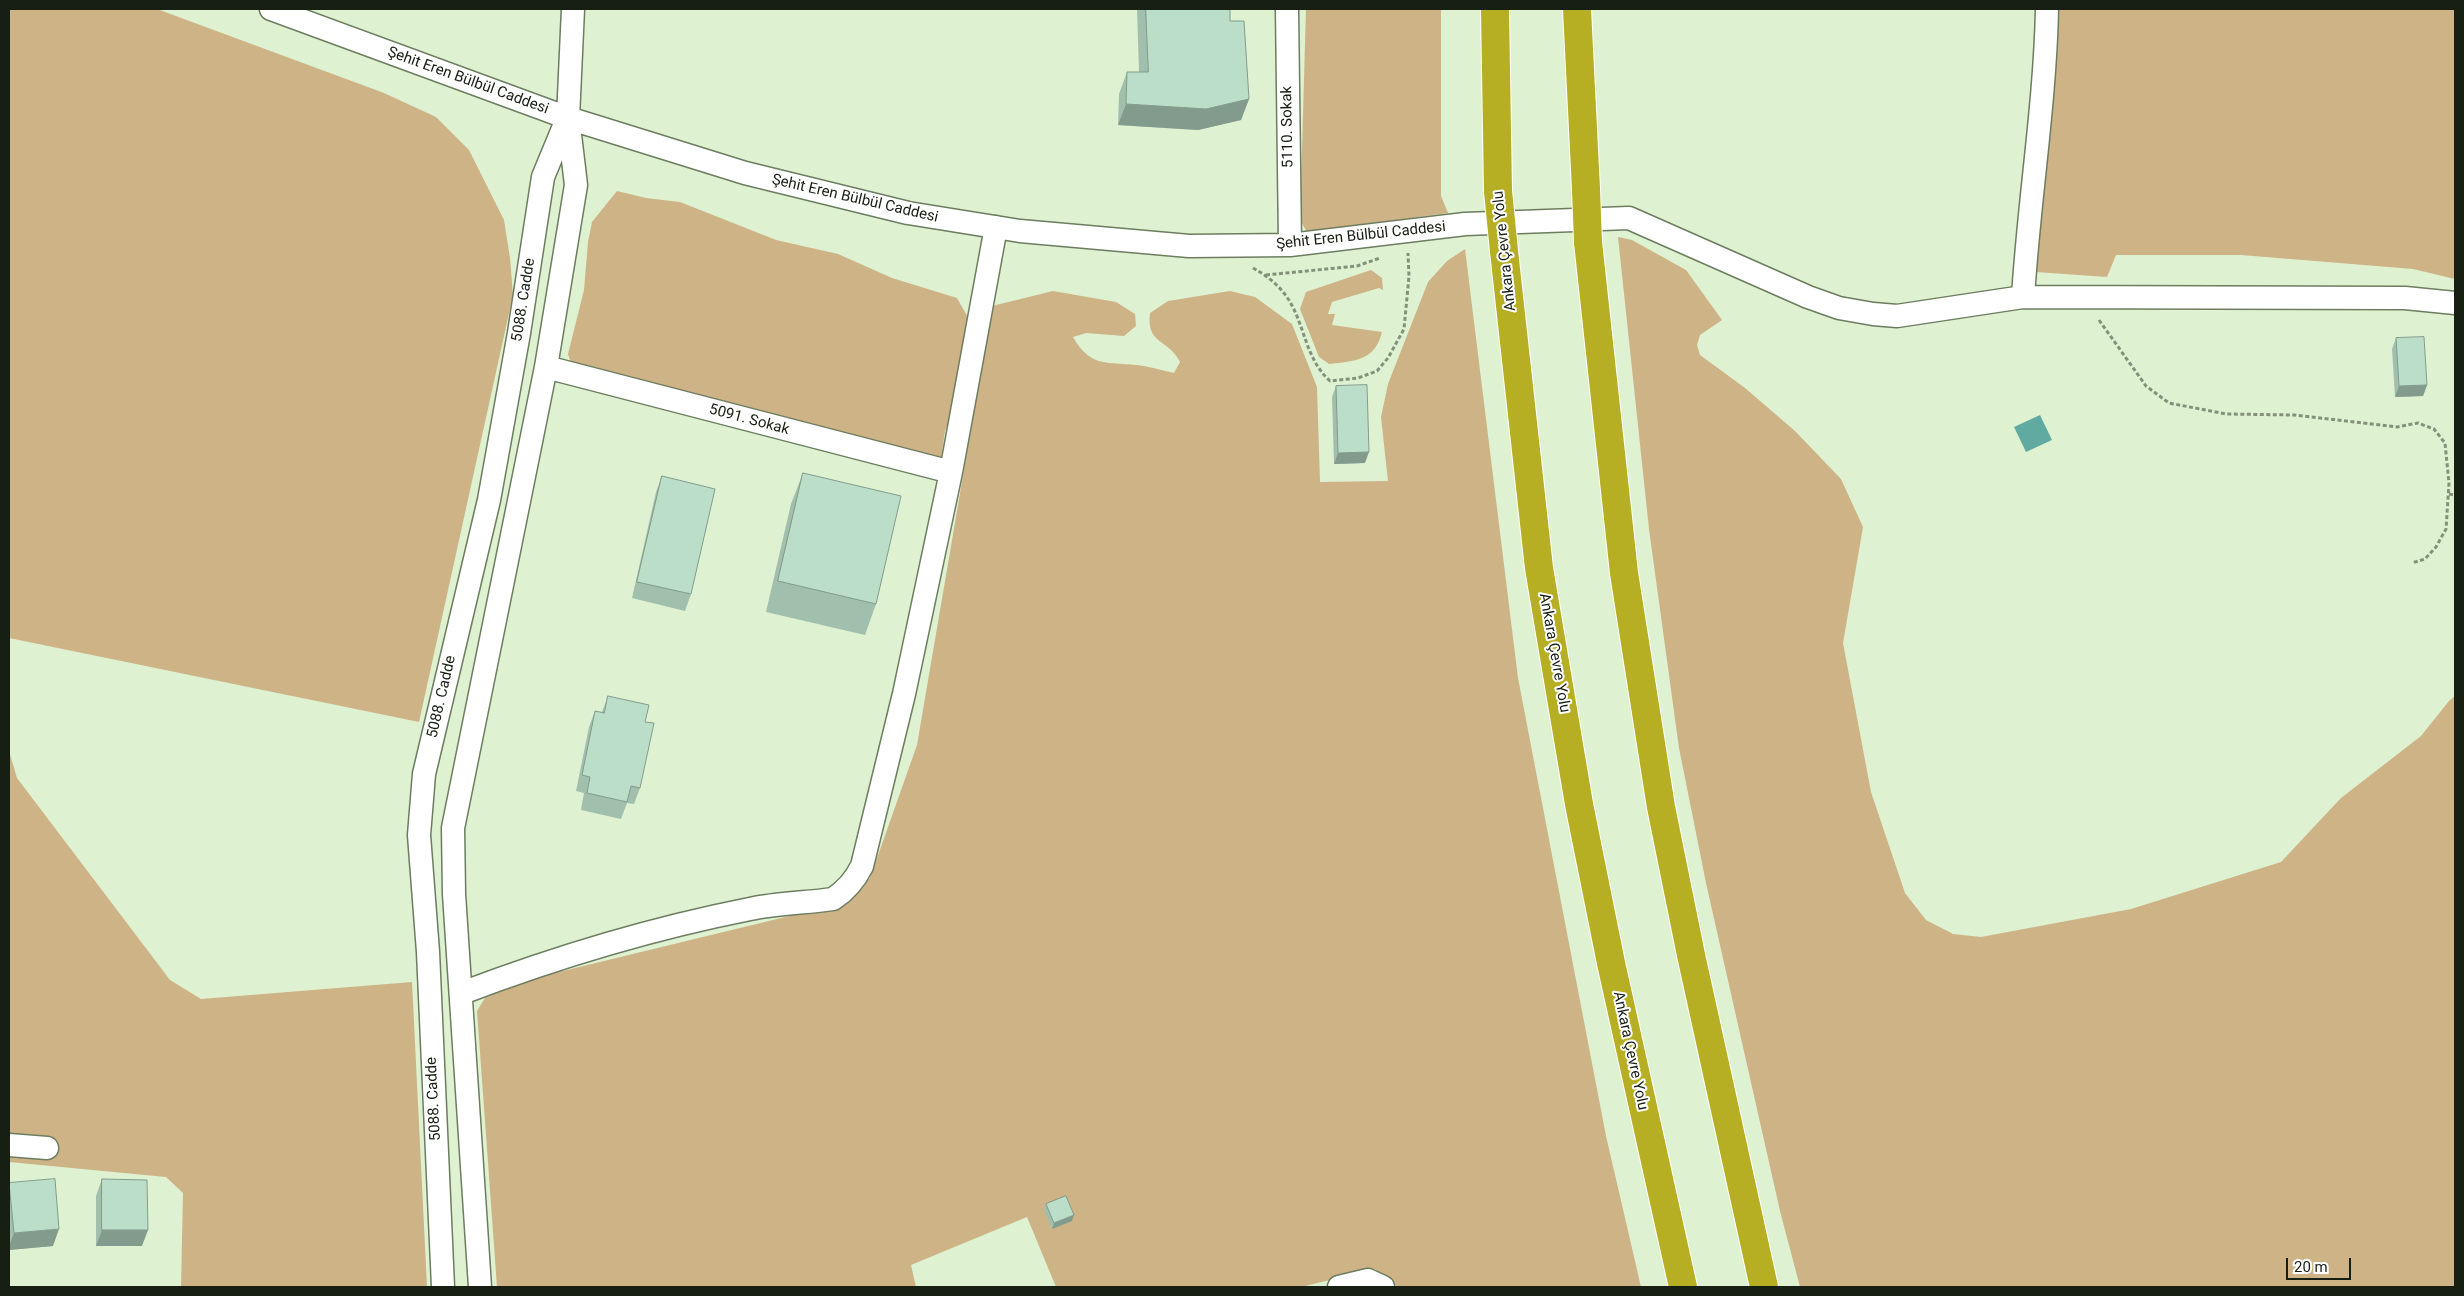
<!DOCTYPE html>
<meta charset="utf-8">
<style>
body{margin:0}
#map{position:relative;width:2464px;height:1296px;overflow:hidden;background:#def1d1;font-family:Roboto,sans-serif}
canvas{display:block}
.frame{position:absolute;inset:0;border:10px solid #171e12;pointer-events:none}
.scale{position:absolute;left:2286px;top:1258px;width:65px;height:22px;box-sizing:border-box;border:2px solid #171e12;border-top:0;padding-left:6px;font-size:15px;line-height:18px;white-space:nowrap;color:#171e12;-webkit-text-stroke:4px #fff;paint-order:stroke}
</style>
<div id="map">
<canvas width="2464" height="1296"></canvas>
<div class="frame"></div>
<div class="scale">20 m</div>
</div>
<script>
const g = document.querySelector('canvas').getContext('2d');
g.lineJoin = 'round';
function fillPath(path, color) { g.fillStyle = color; g.fill(path, 'evenodd'); }
function trace(path, color, width, dash) { g.strokeStyle = color; g.lineWidth = width; g.lineCap = dash ? 'butt' : 'round'; g.setLineDash(dash || []); g.stroke(path); }
function label(font, color, halo, rows, align = 'center') {
  g.font = font + ' Roboto,sans-serif'; g.lineWidth = 4; g.setLineDash([]); g.textBaseline = 'middle'; g.strokeStyle = halo; g.fillStyle = color; for (const [text, x, y, turn = 0] of rows) {
    g.save(); g.translate(x, y); g.rotate((+turn || 0) * Math.PI / 180); g.textAlign = isNaN(turn) ? turn : align; if (halo) g.strokeText(text, 0, 0); g.fillText(text, 0, 0); g.restore();
  }
}
fillPath(new Path2D(`
 M9 9H157L384 93 436 117 469 150 504 220 510 258 513 295 419 722 9 638Z
 M1306 9H1441V196L1448 213 1307 232 1300 220Z
 M2057 9H2455V279L2413 269 2241 255H2116L2107 277 2036 272 2038 202Z
 M617 191 646 198 680 202 776 240 838 254 892 278 957 298 970 321 963 384 945 431 941 459 571 363 568 354 584 290 588 242 592 222Z
 M1618 237 1632 240 1686 270 1722 320 1700 335 1697 345 1700 355 1745 388 1795 431 1841 479 1863 527 1843 643 1871 792 1905 893 1926 920 1953 934 1981 937 2131 909 2281 862 2341 798 2421 736 2449 701 2455 696V1287H1800L1780 1211 1706 883 1679 748 1649 529Z
 M1465 249 1518 678 1606 1136 1641 1287H1398L1375 1269 1301 1287H1056L1027 1217 911 1265 916 1287H497L477 1011 485 998 534 978 847 902 870 878 917 745 992 306 1053 291 1116 302 1135 314 1136 326 1124 336 1086 333 1073 337C1090 367 1106 362 1136 365 1148 366 1161 370 1174 373L1180 362C1168 338 1146 345 1150 313L1168 301 1230 291 1255 297 1292 324 1317 387 1320 482 1388 481 1381 417 1388 384 1428 282 1447 261Z
 M1371 270 1382 278 1383 290 1379 288 1332 302 1328 314H1335L1332 325 1382 332C1375 361 1355 361 1329 364L1319 357 1300 309 1306 292Z
 M9 751 17 778 170 980 201 999 412 982 427 1287H181L183 1193 166 1177 9 1162Z`), '#ceb387');
fillPath(new Path2D(`
 M2040 415 2052 440 2026 452 2014 427Z`), '#61aaa1');
const minor = new Path2D(`
 M271 9 568 118 745 173 908 213 1020 231 1189 246 1290 245 1465 224 1629 218 1808 297 1839 308 1873 314 1897 316 2023 297 2405 298 2455 303
 M1287 9 1290 245
 M2023 297C2029 200 2045 105 2047 9
 M546 367 951 472
 M462 993C554 958 654 928 750 909 778 903 806 903 833 899 847 890 855 880 862 866L904 694 951 472 996 227
 M9 1145 47 1148
 M443 1287 428 952 419 835 424 774 489 500 519 333 543 177 567 119
 M480 1287 454 894 453 828 546 367 576 185 568 118 573 9
 M1339 1287 1368 1280 1383 1287`);
const highway = new Path2D(`
 M1495 9 1498 191
 M1577 9 1586 189
 M1588 242 1624 573 1661 807 1691 955 1764 1287
 M1504 251 1539 568 1579 804 1611 963 1683 1287`);
trace(minor, '#6c7d60', 25);
trace(highway, '#fff', 30);
trace(new Path2D(`
 M1253 268C1264 274 1275 282 1283 292 1305 318 1303 357 1330 381L1358 378 1377 371 1388 358 1404 329 1409 276 1408 253
 M1266 275 1357 266 1380 258
 M2099 320 2146 386 2169 403 2226 414 2294 415 2397 427 2418 423 2434 429 2445 443 2449 483 2446 529 2436 547 2425 559 2412 563
 M2449 494 2455 495`), '#84917a', 3, [4, 2.5]);
trace(minor, '#fff', 22);
trace(highway, '#b7af23', 28);
const highwayBridge = new Path2D(`
 M1586 189 1588 242
 M1498 191 1504 251`);
trace(highwayBridge, '#fff', 30, []);
trace(highwayBridge, '#b7af23', 28);
fillPath(new Path2D(`
 M1137 9H1230V21L1249 99 1241 120 1198 130 1118 125 1119 94 1127 72H1139Z
 M2396 338 2427 385 2423 396 2395 397 2392 349Z
 M1336 386 1365 463 1334 464 1332 397Z
 M803 473 876 604 865 635 766 612 791 504Z
 M662 476 691 594 685 611 632 598 656 492Z
 M608 696 645 722 640 788 634 804 627 803 621 819 581 810 584 793 576 791 589 727 595 711 602 712Z
 M102 1179 142 1246H96V1196Z
 M9 1183 53 1246 9 1250Z
 M1046 1204 1072 1221 1052 1229 1044 1210Z`), '#a1bfad');
fillPath(new Path2D(`
 M1249 99 1241 120 1198 130 1118 125 1126 104Z
 M2427 385 2423 396 2395 397 2399 386Z
 M1369 452 1365 463 1334 464 1338 453Z
 M1074 1215 1072 1221 1052 1229 1054 1223Z
 M59 1229 53 1246 9 1250V1246L14 1233Z
 M102 1230H148L142 1246H96Z`), '#839b8d');
const building = new Path2D(`
 M1146 9H1230V21H1244L1249 99 1206 109 1126 104 1127 72H1148Z
 M2424 337 2427 385 2399 386 2396 338Z
 M1367 385 1369 452 1338 453 1336 386Z
 M803 473 901 496 876 604 778 581Z
 M662 476 715 489 691 594 637 582Z
 M608 696 649 705 645 722 654 723 640 788 631 786 627 802 587 793 590 777 582 775 595 711 604 713Z
 M55 1179 59 1229 14 1233 9 1183Z
 M102 1179 147 1180 148 1230H102Z
 M1066 1196 1074 1215 1054 1223 1046 1204Z`);
fillPath(building, '#bbdec9');
trace(building, '#839b8d', 1);
label('15px', '#171e12', '#fff', [
 ["Şehit Eren Bülbül Caddesi",468,81,20],
 ["5110. Sokak",1288,127,-91],
 ["Şehit Eren Bülbül Caddesi",855,199,13],
 ["Şehit Eren Bülbül Caddesi",1361,236,-6],
 ["Ankara Çevre Yolu",1505,251,-96],
 ["5088. Cadde",524,300,-81],
 ["5091. Sokak",749,420,15],
 ["Ankara Çevre Yolu",1554,653,80],
 ["5088. Cadde",442,697,-77],
 ["Ankara Çevre Yolu",1630,1051,78],
 ["5088. Cadde",434,1099,-93]
]);
</script>
